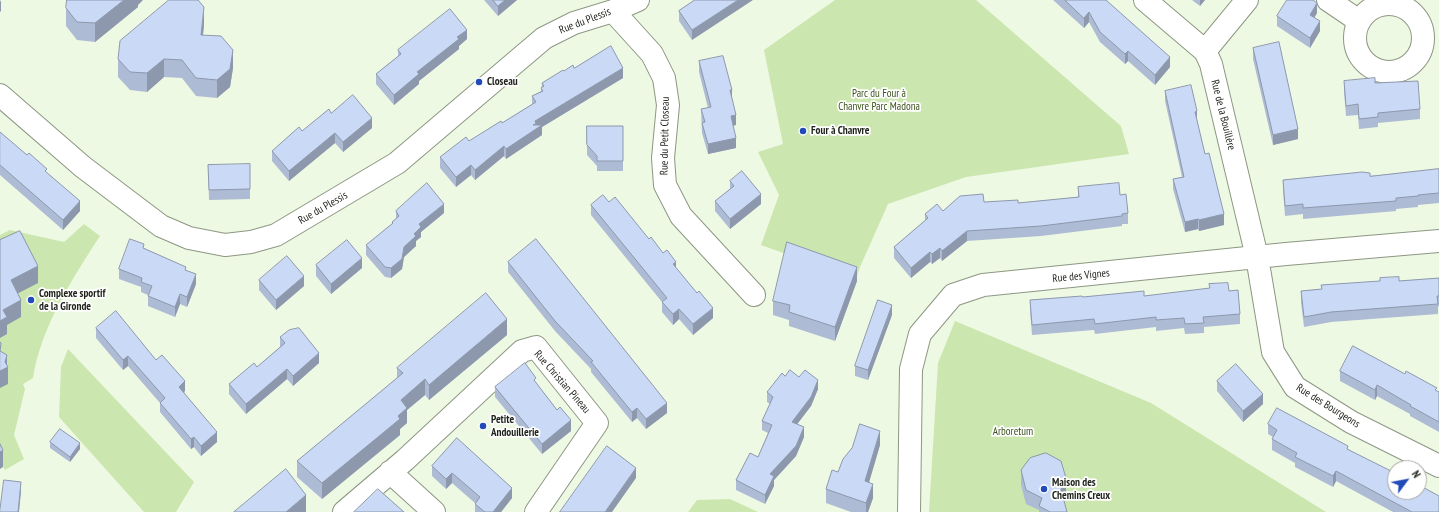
<!DOCTYPE html>
<meta charset="utf-8">
<style>
body{margin:0}
#map{position:relative;width:1439px;height:512px;overflow:hidden;background:#eef9e3;font-family:"PT Sans Narrow",sans-serif}
canvas{display:block}
.north{position:absolute;left:1387px;top:460px;width:40px;height:40px;box-sizing:border-box;background:#fff;border:1px solid #a5a7a3;border-radius:50%;rotate:58deg;font-size:11px;font-weight:700;line-height:16px;text-align:center;color:#1e221a}
.north::after{content:'';display:block;margin:auto;width:14px;height:18px;background:#214bb9;clip-path:polygon(50% 0,100% 100%,50% 72%,0 100%)}
</style>
<div id="map">
<canvas width="1439" height="512"></canvas>
<div class="north">N</div>
</div>
<script>
const g = document.querySelector('canvas').getContext('2d');
g.lineJoin = 'round';
function fillPath(path, color) { g.fillStyle = color; g.fill(path, 'evenodd'); }
function trace(path, color, width, dash) { g.strokeStyle = color; g.lineWidth = width; g.lineCap = dash ? 'butt' : 'round'; g.setLineDash(dash || []); g.stroke(path); }
function label(font, color, halo, rows, align = 'center') {
  g.font = font + ' "PT Sans Narrow",sans-serif'; g.lineWidth = 3.5; g.setLineDash([]); g.textBaseline = 'middle'; g.strokeStyle = halo; g.fillStyle = color; for (const [text, x, y, turn = 0] of rows) {
    g.save(); g.translate(x, y); g.rotate((+turn || 0) * Math.PI / 180); g.textAlign = isNaN(turn) ? turn : align; if (halo) g.strokeText(text, 0, 0); g.fillText(text, 0, 0); g.restore();
  }
}
fillPath(new Path2D(`
 M835 0H976L1121 126 1129 154 966 177 888 204 860 267 856 279 761 245 779 195 758 152 783 144 764 50Z
 M84 224 100 236C72 279 41 327 33 378L23 384 25 389 14 435 24 459 5 470 0 461V235L10 230 64 242Z
 M955 321 1151 403 1326 512H929L938 363Z
 M68 349 194 482 176 512H144L59 417 61 367Z
 M730 499 758 512H688L697 500Z`), '#cce6af');
const minor = new Path2D(`
 M1145 0 1205 51 1211 64 1257 257 1273 352 1295 387 1351 422 1439 466
 M1328 0 1359 21
 M1355 38a34 34 0 1 1 68 0a34 34 0 1 1-68 0Z
 M613 11 652 54 664 78 668 105 663 158 665 185 681 216 754 295
 M1205 51 1247 0
 M0 95 83 167 161 226 189 238 225 245 251 242 276 235 397 163 544 38 574 23 613 11 638 0
 M390 472 434 512
 M344 512 405 460 522 351 536 347 597 423 536 512
 M909 512 911 369 920 334 953 295 983 285 1286 254 1439 241`);
trace(minor, '#8d9783', 24);
trace(minor, '#fff', 22);
fillPath(new Path2D(`
 M484 0H517L498 16Z
 M695 0 692 40 679 21V11Z
 M1053 0H1106L1170 67 1155 85 1128 61 1125 64 1100 42 1089 22 1084 28Z
 M1192 0H1205L1200 6Z
 M138 5V7L95 42 77 40 66 26V8Z
 M1317 13 1314 18 1320 31 1310 48 1277 26V16Z
 M204 25 203 35 233 68 230 87 217 98 196 96 182 78 164 77 147 92 130 90 118 77V59Z
 M467 39 459 46V49L419 81V84L394 105 376 84V74L398 56V50Z
 M1253 48 1298 139 1273 145 1253 59Z
 M699 61 732 100 736 125 733 126 736 148 708 154 702 133 701 109 708 108 699 72Z
 M574 68 623 78 542 127V135L506 159 504 156 475 180 471 175 456 187 440 168V157L502 123 532 104V96L541 91 542 83 564 71Z
 M1344 81 1375 83 1420 109V119L1378 123V127L1359 129 1358 115 1346 116 1344 91Z
 M1165 91 1197 121 1205 154 1224 225 1199 231 1198 229 1185 232 1173 189V179L1182 177 1165 101Z
 M331 113 372 128 343 152 335 143 289 181 272 161V151Z
 M587 126H623V171H597V166L587 155Z
 M0 132 47 173 80 211 63 230 0 175Z
 M208 165 250 189V199L209 200Z
 M1439 169V203L1418 205V207L1396 209V211L1303 219V214L1285 216 1283 190V180L1370 176Z
 M730 181 761 204 730 229 715 211V201L730 189Z
 M1078 187 1120 195 1128 213V224H1122V226L1041 236 967 241 942 261 940 258 932 264 930 262 911 278 894 258V247L925 221V214L984 202 1018 203 1078 197Z
 M609 202 649 239 676 268 713 318 693 335 679 319 673 325 662 312V302L591 215V205Z
 M396 211 444 213 421 232V237L416 241V246L404 257 402 269 391 278 385 277 366 255V245L392 224V222L396 219Z
 M144 248 186 270 196 284 187 307 180 304 175 317 148 306V295L141 292V287L119 279V269Z
 M508 262 667 413 646 429 637 418 632 422 591 372V369L555 331 508 272Z
 M316 265 362 268 331 294 316 276Z
 M1439 278V306L1438 307V314L1331 322 1304 327 1301 302V291L1399 281Z
 M259 280 304 286 276 310 259 290Z
 M857 281 835 341 789 326V320L773 315V301Z
 M1229 291 1240 314V324L1204 327V333L1185 334 1184 328 1156 331V327L1095 334 1094 330 1032 335 1030 310V300L1083 297 1144 296Z
 M892 315 868 380 855 376V366Z
 M96 328 156 360 185 391 184 392 217 442 201 456 194 447 191 449 160 412V403L128 366 123 370 96 338Z
 M507 335 429 400 425 395 407 410V423L400 429V435L322 499 297 477V461L397 378V368Z
 M280 337 319 363 293 386 287 379 246 414 229 394V384L257 367 280 347Z
 M1340 371 1437 391 1439 392V432L1410 416V414L1377 396 1375 400 1340 381Z
 M785 376 799 377 818 389 811 406 797 424 804 437 796 456 774 480V486L765 504 736 490V480L758 457 768 433 762 430V421L770 404 767 402V392Z
 M1217 381 1263 404 1243 422 1217 391Z
 M536 383 557 410 571 431 542 454 495 397V387Z
 M1268 424 1348 449 1439 512H1393L1336 481 1333 487 1295 467V463L1272 450V439L1273 437 1268 434Z
 M457 438 512 498 501 512H475V503L452 483 446 489 432 476V466Z
 M50 442 80 449 70 462 50 448Z
 M880 445 869 482 873 498 868 512H851L826 503V489L838 472Z
 M1021 470 1066 493 1063 499 1067 512H1039V510L1026 504 1021 485Z`), '#aebbd4');
fillPath(new Path2D(`
 M1 0V11L0 12V2Z
 M124 0H143L138 5V7L95 42V23Z
 M505 0H517L498 16V6Z
 M738 0H753L692 40V30Z
 M1200 0H1205L1200 6Z
 M1317 3V13L1310 25V15Z
 M204 7V25L201 53V35Z
 M1089 12V22L1084 28V18Z
 M1320 21V31L1310 48V38Z
 M467 30V39L459 46V49L419 81V84L394 105V95L417 72 457 37Z
 M233 50V68L230 87 217 98V80Z
 M1128 51V61L1125 64V54Z
 M1170 57V67L1155 85V75Z
 M164 59V77L147 92V73Z
 M623 68V78L542 127V135L506 159V149L535 121Z
 M730 90H732V100Z
 M1197 111V122L1195 112Z
 M736 115V125L731 126V116Z
 M372 118V128L343 152V142Z
 M1298 129V139L1273 145V135Z
 M335 133V143L289 181V171Z
 M736 138V148L708 154V144Z
 M504 146V156L475 180V170Z
 M471 165V175L456 187V177Z
 M761 194V204L730 229V219Z
 M80 201V211L63 230V220Z
 M444 204V213L421 232V237L416 241V246L404 257 402 269 391 278V268L404 247 414 234 419 224Z
 M1224 214V225L1199 231V220Z
 M1198 219V229L1185 232V222Z
 M967 231V241L942 261V251Z
 M940 248V258L932 264V254Z
 M930 252V262L911 278V268Z
 M362 258V268L331 294V284Z
 M676 262V272L673 264Z
 M38 266V283L11 297V280Z
 M857 267V281L835 341V327Z
 M196 274V284L187 307V297Z
 M304 276V286L276 310V300Z
 M180 294V304L175 317V307Z
 M21 300V317L7 325V334L0 338V321L3 310Z
 M892 305V315L868 380V370Z
 M713 308V318L693 335V324Z
 M679 309V319L673 325V314Z
 M507 319V335L429 400V385Z
 M319 353V363L293 386V376Z
 M7 355V368L8 367V384L0 388V371L5 362Z
 M128 356V366L123 370V360Z
 M287 369V379L246 414V404Z
 M425 379V395L407 410V423L400 429V435L322 499V483L401 400Z
 M818 380V389L811 406 792 431V422Z
 M185 381V391L179 396V387Z
 M1377 385V396L1375 400V390Z
 M1263 394V404L1243 422V411Z
 M667 403V413L646 429V419Z
 M637 408V418L632 422V412Z
 M571 420V431L542 454V444Z
 M804 427V437L796 456 774 480V486L765 504V495L770 474Z
 M880 431V445L865 496V481Z
 M217 432V442L201 456V446Z
 M194 437V447L191 449V439Z
 M80 443V449L70 462V457Z
 M3 450V467L0 469V452Z
 M636 468V478L612 512H605Z
 M1336 471V481L1333 487V476Z
 M452 473V483L446 489V479Z
 M1066 478V493L1059 508V494Z
 M21 482V492L19 512H18Z
 M873 484V498L868 512H866V503Z
 M512 488V498L501 512H493Z
 M306 495V512H286Z`), '#8d98ac');
const building = new Path2D(`
 M67 0H124L95 23 77 22 66 8Z
 M169 0H198L204 7 201 35 221 36 233 50 230 69 217 80 196 78 182 60 164 59 147 73 130 72 118 59 120 41Z
 M493 0H505L498 6Z
 M695 0H738L692 30 679 11Z
 M1065 0H1106L1170 57 1155 75 1128 51 1125 54 1100 32 1089 12 1084 18Z
 M1287 0H1313L1317 3 1310 15 1320 21 1310 38 1277 16Z
 M450 9 467 30 457 37 459 39 417 72 419 74 394 95 376 74 401 54 398 50Z
 M1279 42 1298 129 1273 135 1253 48Z
 M611 46 623 68 535 121 536 124 533 125H542L506 149 504 146 475 170 471 165 456 177 440 157 466 137 469 141 501 121 502 123 536 102 532 96 543 91 541 88 544 86 542 83 563 70 564 71 573 65 574 68Z
 M723 56 732 90H730L736 115 731 116 736 138 708 144 702 123 705 122 701 109 711 107 699 61Z
 M1375 78V83L1418 81 1420 109 1378 113V117L1359 119 1358 104 1346 106 1344 81Z
 M1191 85 1197 111 1195 112 1205 154 1209 153 1224 214 1199 220 1198 219 1185 222 1173 179 1184 177 1165 91Z
 M353 95 372 118 343 142 335 133 289 171 272 151 299 127 302 131 329 109 331 113Z
 M587 126H623V161H597V156L587 145Z
 M0 132 27 155 29 153 47 169 45 171 80 201 63 220 0 165Z
 M250 164V189L209 190 208 165Z
 M1439 169V193L1418 195V196L1396 198V201L1303 208V204L1285 206 1283 180 1362 172 1370 173V176Z
 M742 171 761 194 730 219 715 201 734 186 730 181Z
 M427 183 444 204 419 224 421 227 414 234 416 236 404 247 402 259 391 268 385 267 366 245 393 223 392 222 399 216 396 211Z
 M1119 183 1120 195 1126 194 1128 213 1122 214V216L1041 226 967 231 942 251 940 248 932 254 930 252 911 268 894 247 928 218 925 214 937 204 943 211 960 196 983 194 984 202 1018 200V203L1079 197 1078 187Z
 M603 195 609 202 615 197 649 239 651 237 663 253 667 250 676 262 673 264 697 293 699 291 713 308 693 324 679 309 673 314 662 302 667 298 591 205Z
 M20 231 38 266 11 280 21 300 3 310 7 317 0 321V240Z
 M130 239 144 244 143 248 186 267 185 270 196 274 187 297 180 294 175 307 148 296 152 286 141 282 142 278 119 269Z
 M536 239 667 403 646 419 637 408 632 412 591 362 593 361 555 321 508 262Z
 M347 240 362 258 331 284 316 265Z
 M787 242 857 267 835 327 789 312 790 305 773 301Z
 M287 256 304 276 276 300 259 280Z
 M1399 277V281L1439 278V296H1437L1438 304 1331 312 1304 317 1301 291 1322 289 1321 285 1380 281V278Z
 M1228 283 1229 291 1238 290 1240 314 1203 317 1204 323 1185 324 1184 318 1156 320V317L1095 324 1094 319 1032 325 1030 300 1082 296 1083 297 1144 291V296L1210 288 1209 284Z
 M486 293 507 319 429 385 425 379 401 400 407 408 398 416 400 419 322 483 297 461 403 373 397 368Z
 M878 300 892 305 868 370 855 366Z
 M116 311 156 360 162 355 185 381 179 387 217 432 201 446 194 437 191 439 160 403 165 398 128 356 123 360 96 328Z
 M299 328 319 353 293 376 287 369 246 404 229 384 254 363 257 367 285 343 280 337 289 330Z
 M0 342 1 343 0 351 7 355 5 362 8 367 0 371Z
 M1353 346 1405 374 1406 371 1437 388 1435 390 1439 392V422L1410 406 1411 405 1377 385 1375 390 1340 371Z
 M525 363 536 378 534 380 557 410 560 407 571 420 542 444 495 387Z
 M1236 364 1263 394 1243 411 1217 381Z
 M790 370 799 377 805 370 818 380 811 397 792 422 804 427 796 446 770 474 774 476 765 495 736 480 750 453 758 457 772 425 762 421 773 397 767 392 782 373 785 376Z
 M1277 408 1348 446 1347 449 1395 473V492H1419V485L1439 496V512H1412L1336 471 1333 476 1295 457 1297 453 1272 439 1277 430 1268 424Z
 M860 424 880 431 865 481 873 484 866 503 826 489 832 470 838 472 843 459 852 448Z
 M60 429 80 443 70 457 50 442Z
 M457 438 512 488 493 512H485L475 504 480 497 452 473 446 479 432 466Z
 M0 444 3 450 0 452Z
 M607 446 636 468 605 512H560Z
 M1046 453 1061 461 1066 478 1059 494 1063 497 1067 512H1050L1039 506 1042 498 1026 490 1021 470 1030 458Z
 M286 469 306 495 286 512H234Z
 M4 480 21 482 18 512H0Z
 M378 489 404 512H354Z`);
fillPath(building, '#cad9f6');
trace(building, '#8d98ac', 1);
for (const [x, y, r, color] of [
 [479,82,4,"#214bb9"],
 [803,131,4,"#214bb9"],
 [31,300,4,"#214bb9"],
 [483,426,4,"#214bb9"],
 [1044,489,4,"#214bb9"]
]) { const dot = new Path2D(); dot.arc(x, y, r, 0, 2 * Math.PI); g.fillStyle = color; g.fill(dot); trace(dot, '#fff', 1.5); }
label('11px', '#1e221a', '#fff', [
 ["Rue du Plessis",585,21,-21],
 ["Rue de la Bouillère",1223,115,76],
 ["Rue du Petit Closeau",665,136,-89],
 ["Rue du Plessis",323,208,-30],
 ["Rue des Vignes",1081,276,-6],
 ["Rue Christian Pineau",562,382,49],
 ["Rue des Bourgeons",1328,406,32]
]);
label('bold 11px', '#1e221a', '#fff', [
 ["Closeau",487,82],
 ["Four à Chanvre",811,131],
 ["Complexe sportif",39,294],
 ["de la Gironde",39,307],
 ["Petite",491,420],
 ["Andouillerie",491,433],
 ["Maison des",1052,483],
 ["Chemins Creux",1052,496]
], 'left');
label('11px', '#3a501a', '#fff', [
 ["Parc du Four à",879,94],
 ["Chanvre Parc Madona",879,107],
 ["Arboretum",1013,432]
]);
</script>
